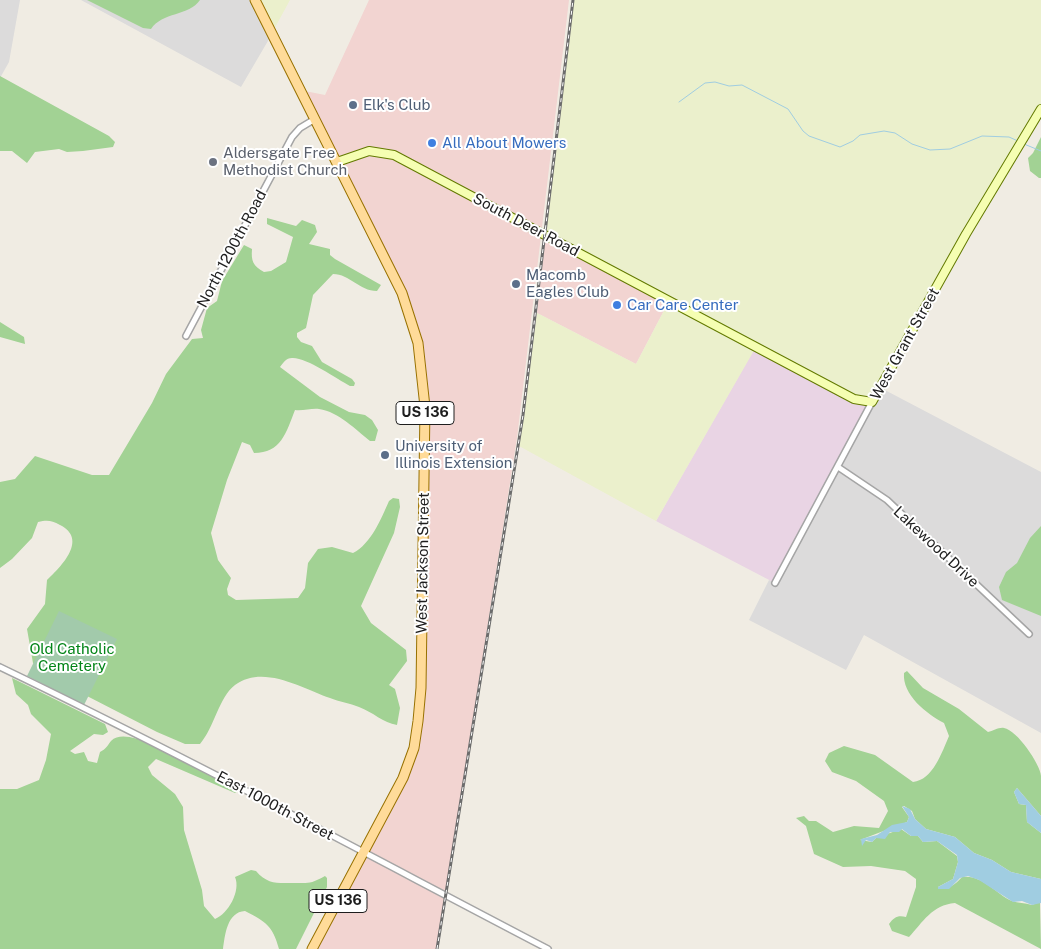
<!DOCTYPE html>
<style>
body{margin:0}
canvas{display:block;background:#f0ece3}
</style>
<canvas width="1041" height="949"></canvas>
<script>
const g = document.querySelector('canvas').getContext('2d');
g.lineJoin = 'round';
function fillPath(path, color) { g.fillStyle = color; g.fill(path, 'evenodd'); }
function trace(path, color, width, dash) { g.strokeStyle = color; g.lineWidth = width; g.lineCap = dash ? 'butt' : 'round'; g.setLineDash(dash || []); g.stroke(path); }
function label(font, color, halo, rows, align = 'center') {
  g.font = font + ' "Public Sans",sans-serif'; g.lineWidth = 4; g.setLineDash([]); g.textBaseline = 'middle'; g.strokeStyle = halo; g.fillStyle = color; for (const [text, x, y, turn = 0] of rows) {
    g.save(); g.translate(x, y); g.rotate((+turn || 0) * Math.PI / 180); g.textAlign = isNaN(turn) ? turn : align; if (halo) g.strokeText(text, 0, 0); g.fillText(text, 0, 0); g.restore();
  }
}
fillPath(new Path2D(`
 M0 0H20L9 62 0 78Z
 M81 0H255L272 34 241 87Z
 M881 388 1041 472V733L864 635 846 670 749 620 769 580 774 582Z`), '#dcdbdb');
fillPath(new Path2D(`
 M369 0H569L517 438 437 949H312L396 794 416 737 426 442 413 326 300 90 325 95Z
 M545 236 669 301 636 364 537 313Z`), '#f2d4d1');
fillPath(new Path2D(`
 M756 346 872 402 775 583 656 521Z`), '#e9d4e4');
fillPath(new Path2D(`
 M255 0H290L272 33Z
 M573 0H1041V109L872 402 863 401 756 347 656 521 519 446 537 313 636 364 669 301 545 236Z`), '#ebf0cc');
fillPath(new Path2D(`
 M87 0H200C189 16 162 12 151 29L143 28Z
 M0 76 109 136 115 142 113 147 83 151 67 152 59 149 35 152 27 163 12 151H0Z
 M1041 137V178H1039L1030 171 1028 158 1033 153Z
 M267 218 296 226 302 220 315 225 317 232 309 244 330 249V255L335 259 381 285 377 291C359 291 350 274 333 274L313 295 306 328 297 333V337L301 342 312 346 322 362 352 379 355 383 354 386H350C337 379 306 357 292 358 286 358 283 363 280 367L320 397 349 412 365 415 372 420 378 430 375 441H370C356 430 339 412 319 409 312 408 303 411 295 410 286 433 281 453 254 453L250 445 242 442 227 480 211 533 218 560 231 578 227 589 228 595 236 600 298 598 305 588 308 563 318 549 332 547 353 553C371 544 381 519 389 501L393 498 399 499 400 507 394 533 361 606 371 623 406 650 407 661 389 685 395 689 400 708 397 725C383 723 373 712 359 707 350 703 339 702 330 698 302 688 263 664 235 685 219 697 214 728 200 744H185L157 732 52 678 33 663 27 629 45 604 47 580C62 566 88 539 60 525 51 520 47 520 38 522L32 538 12 559 0 568V482L15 479 35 456 92 475H109L152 403 166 374 192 339 203 338 201 330 207 308 217 301 222 281 244 245 252 249C251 261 253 266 264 272L271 271 286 262 293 237 267 224Z
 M0 322 24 337 25 344 0 337Z
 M1041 526V616L1002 600 999 587 1006 572 1017 563 1030 538Z
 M907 671 923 688 959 709 988 732C993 731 999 727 1004 728 1017 730 1040 764 1041 776 1041 789 1041 803 1041 816L1017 788 1014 792 1019 804 1026 805 1027 822 1041 833V879L1011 872 992 860 974 853 955 837 926 829 915 819 912 811 904 806 902 807 909 817 907 822 860 840 872 842 876 838 901 829 911 836H918L923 842 937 841 957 856 958 862 953 879 938 887V889C949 889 955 885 962 877 982 874 996 894 1012 901 1018 903 1025 903 1032 905L1040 902 1041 949 955 903C932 905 923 922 909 937L892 931 889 924C894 917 898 915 906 917L916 887V879L905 871 871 866 843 867 814 854 806 826 796 818 804 816 809 821H816L833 832 854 826 879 828 888 811 884 801 856 781 832 772 825 761 829 753 844 746 875 755 913 782C933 780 942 752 949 736L944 723C927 714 902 695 904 673Z
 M12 678 105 724 108 732 103 735 94 734 70 751 75 754 84 752 88 761 97 763 100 752C106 749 107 746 111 741 120 732 137 739 147 742L238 787 240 790 235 793 156 759 148 767 152 775 175 794 183 807 184 830 202 890 204 906 215 919C228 914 241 891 235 877L251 870 256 871C268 885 278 883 295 883 310 883 310 884 325 876L327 878V887L296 949H279C273 926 266 922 245 911 227 912 225 935 223 949H0V789H17L39 780 46 760 51 734 31 714 28 705 16 694Z`), '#a2d294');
fillPath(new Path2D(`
 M59 611 117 639 84 705 27 676Z`), '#a2caab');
fillPath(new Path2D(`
 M1017 788 1041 816V833L1027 822 1026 805 1019 804 1014 792Z
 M902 806 910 809 915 819 926 829 955 837 974 853 992 860 1011 872 1041 879V903L1032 905 1022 901 1013 902 979 880 968 876 960 878 949 889H938V887L953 879 958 862 957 855 937 841 923 842 918 836H911L902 829 899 832H890L885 839 876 838 872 842 866 840 862 846 861 839 877 835 892 825 907 822 909 817Z`), '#a0cde1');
trace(new Path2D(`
 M679 102 705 83 715 82 729 86 742 85 788 109 803 131 809 136 840 147 853 141 860 135 884 131 895 133 912 144 930 150 950 149 982 136 1009 137 1018 141
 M1024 144 1041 151`), '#a0cde1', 1);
const minor = new Path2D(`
 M186 336 292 137 300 128 315 119
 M838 467 887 500 1029 634
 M775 583 872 402
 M0 667C185 756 366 854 548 949`);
const secondary = new Path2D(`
 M337 162 369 151 394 155 854 399 872 402 966 234 1041 109`);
const primary = new Path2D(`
 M255 0 402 293 418 343 425 407 421 688 418 721 414 748 403 778 312 949`);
trace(minor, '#a5a5a5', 8);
trace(secondary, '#637a00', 10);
trace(primary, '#987100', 11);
trace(minor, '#fff', 5);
trace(secondary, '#f5feb2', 8);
trace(primary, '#ffdb99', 9);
const rail = new Path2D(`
 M437 949 523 415 573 0`);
trace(rail, '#6c6c6c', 3);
trace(rail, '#fff', 1, [4]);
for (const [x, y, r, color] of [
 [353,105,5,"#5c6f8a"],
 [432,143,5,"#3f7fe0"],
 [213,162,5,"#6b7280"],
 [516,284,5,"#5c6f8a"],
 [617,305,5,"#3f7fe0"],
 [385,455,5,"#5c6f8a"]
]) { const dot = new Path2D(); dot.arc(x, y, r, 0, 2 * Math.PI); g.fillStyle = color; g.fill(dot); trace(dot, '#fff', 2); }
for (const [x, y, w] of [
 [425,413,58],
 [338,901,58]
]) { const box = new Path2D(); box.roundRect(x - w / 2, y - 11.5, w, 23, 4); g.fillStyle = '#fff'; g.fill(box); trace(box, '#1e1e1e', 1); }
label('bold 14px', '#1e1e1e', null, [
 ["US 136",425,413],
 ["US 136",338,901]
]);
label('15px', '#4e5e75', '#fff', [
 ["Elk's Club",363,105],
 ["Macomb",526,275],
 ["Eagles Club",526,292],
 ["University of",395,446],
 ["Illinois Extension",395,463]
], 'left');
label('15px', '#366cbe', '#fff', [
 ["All About Mowers",442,143],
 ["Car Care Center",627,305]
], 'left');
label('15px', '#5b616d', '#fff', [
 ["Aldersgate Free",223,153],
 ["Methodist Church",223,170]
], 'left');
label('15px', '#1e1e1e', '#fff', [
 ["South Deer Road",526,225,28],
 ["North 1200th Road",232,249,-62],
 ["West Grant Street",905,344,-61],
 ["Lakewood Drive",936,547,43],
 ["West Jackson Street",423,563,-89],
 ["East 1000th Street",275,806,28]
]);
label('15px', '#038518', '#fff', [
 ["Old Catholic",72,649],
 ["Cemetery",72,666]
]);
</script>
